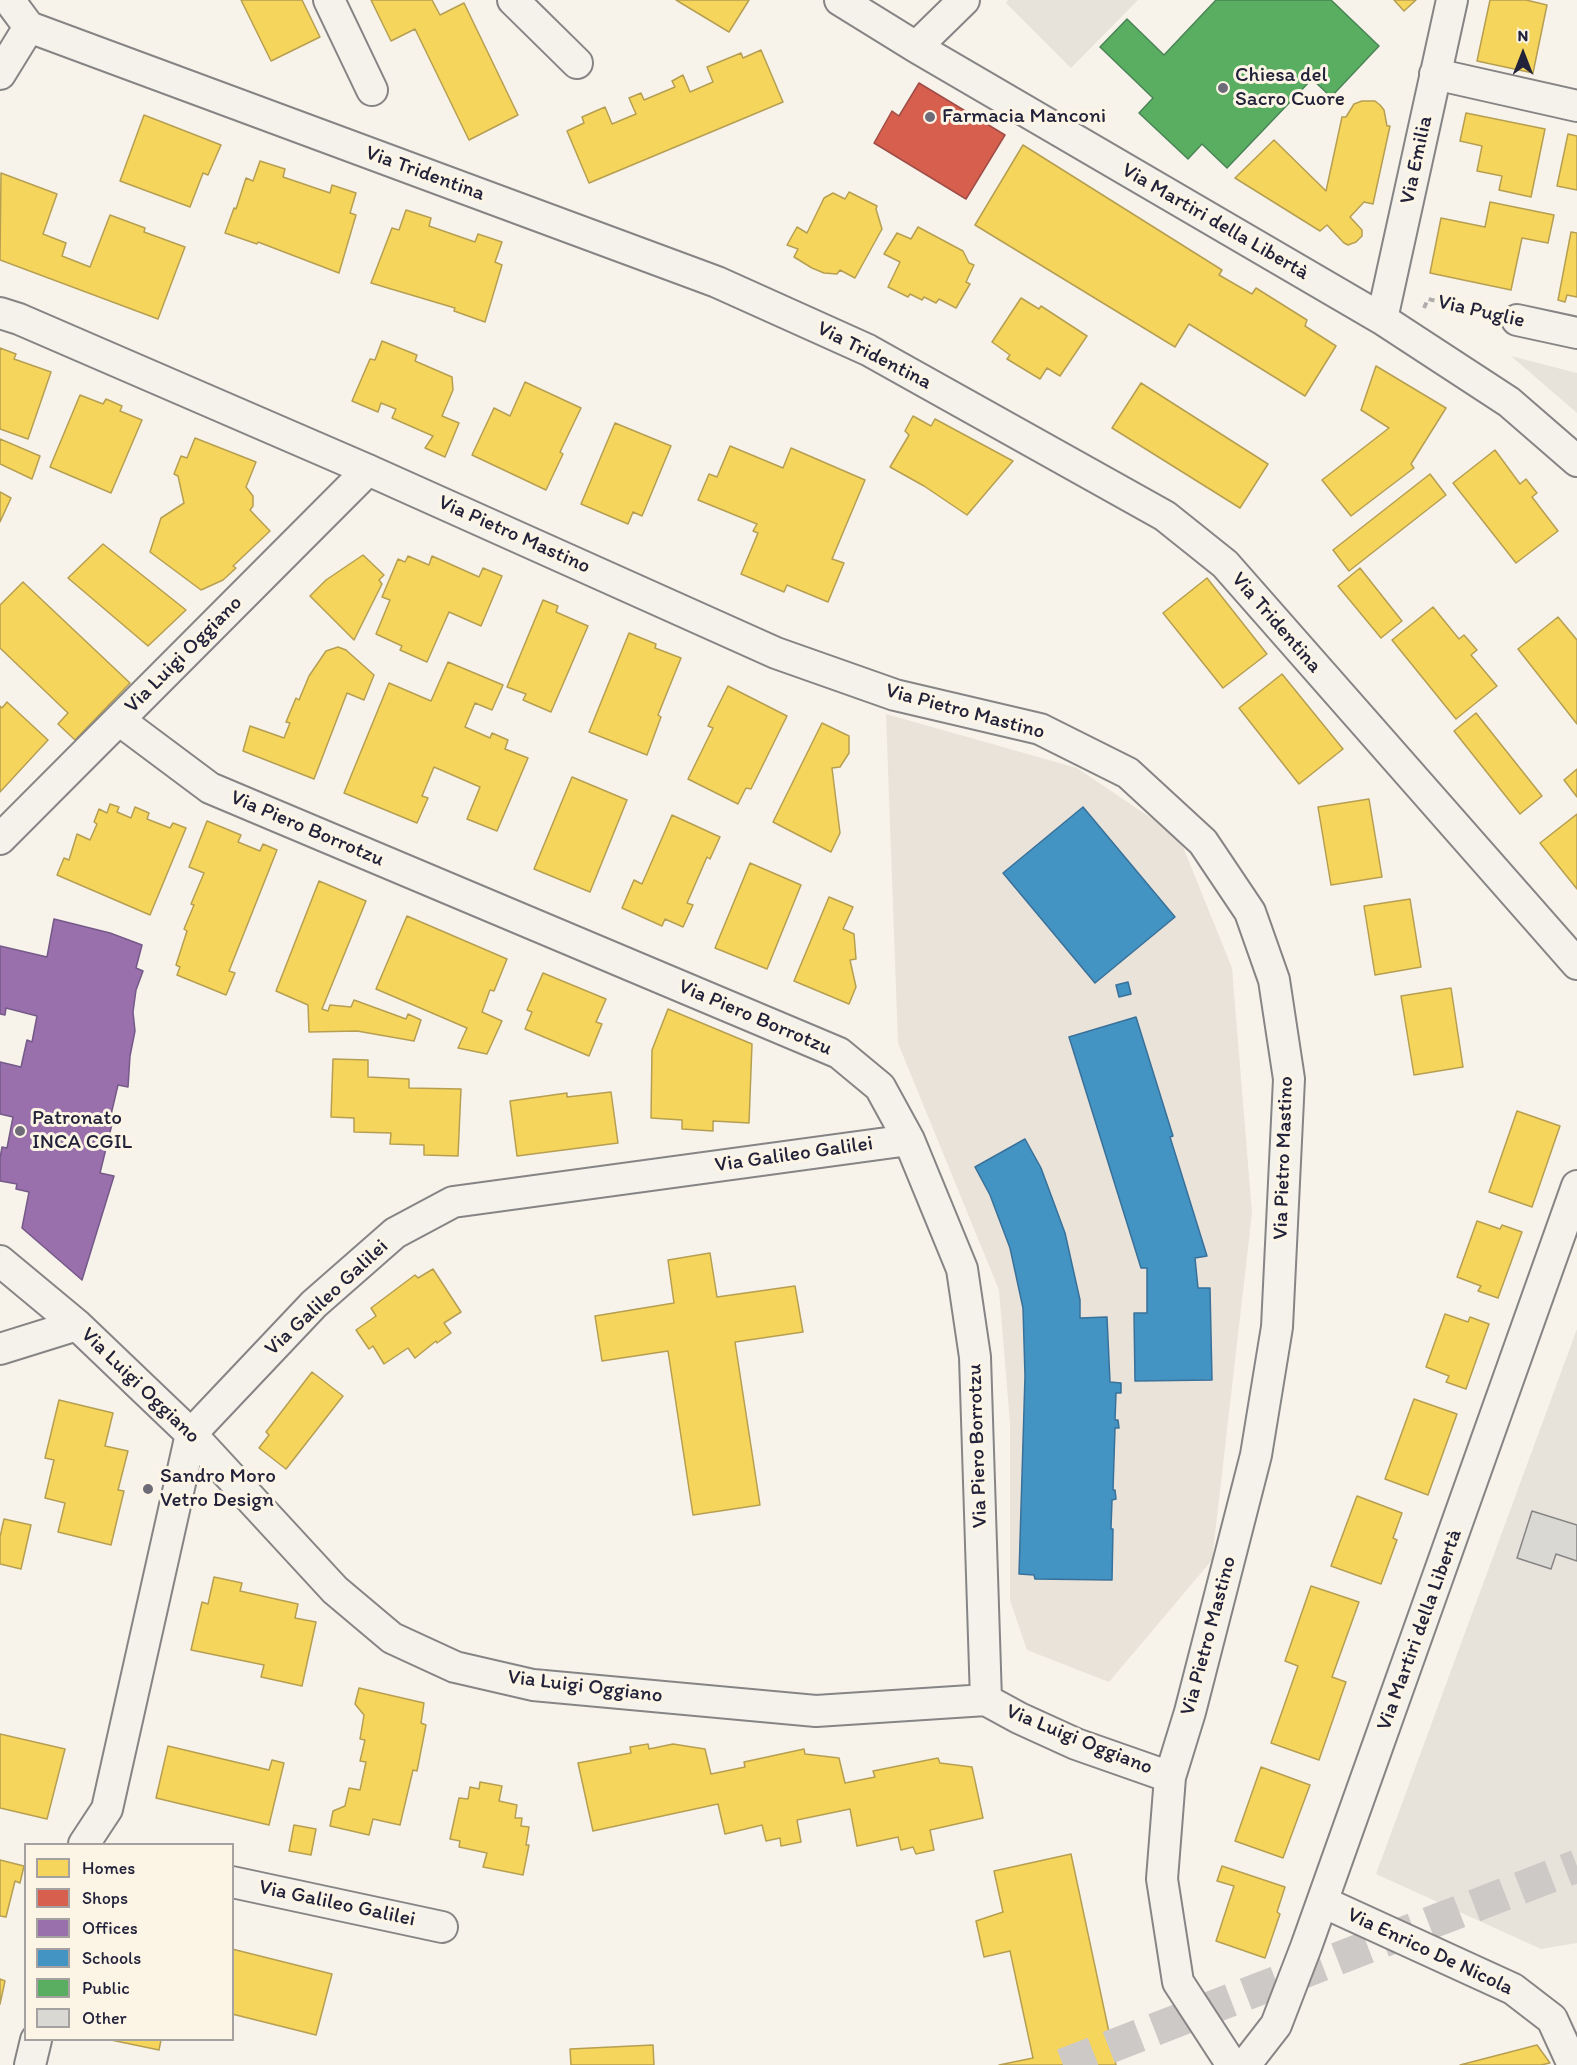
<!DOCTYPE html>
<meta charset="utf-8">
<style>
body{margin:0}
#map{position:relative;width:1577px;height:2065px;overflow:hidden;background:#f7f3ea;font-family:Itim,sans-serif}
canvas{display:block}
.legend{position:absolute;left:24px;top:1843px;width:210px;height:198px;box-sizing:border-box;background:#fcf5e5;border:2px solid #a5a1a1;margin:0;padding:8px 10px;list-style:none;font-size:18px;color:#22223b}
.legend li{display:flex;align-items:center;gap:12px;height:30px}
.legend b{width:30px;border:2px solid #a5a1a1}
.north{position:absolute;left:1493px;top:24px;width:60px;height:60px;-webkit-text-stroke:4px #fcf5e5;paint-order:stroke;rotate:0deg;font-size:16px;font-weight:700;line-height:24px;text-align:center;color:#22223b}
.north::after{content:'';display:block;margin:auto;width:21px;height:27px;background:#22223b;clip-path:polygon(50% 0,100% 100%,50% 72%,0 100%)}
</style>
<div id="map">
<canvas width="1577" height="2065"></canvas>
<ul class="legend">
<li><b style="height:16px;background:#f6d55c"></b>Homes</li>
<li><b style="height:16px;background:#d6604d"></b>Shops</li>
<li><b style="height:16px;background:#9970ab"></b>Offices</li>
<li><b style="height:16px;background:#4393c3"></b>Schools</li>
<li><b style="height:16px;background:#5aae61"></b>Public</li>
<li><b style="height:16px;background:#dad8d2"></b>Other</li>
</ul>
<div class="north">N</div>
</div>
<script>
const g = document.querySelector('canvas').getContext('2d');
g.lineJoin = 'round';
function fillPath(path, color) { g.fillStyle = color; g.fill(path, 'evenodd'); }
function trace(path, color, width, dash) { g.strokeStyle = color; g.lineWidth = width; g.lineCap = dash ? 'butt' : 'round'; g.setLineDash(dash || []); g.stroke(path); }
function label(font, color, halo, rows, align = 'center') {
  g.font = font + ' Itim,sans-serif'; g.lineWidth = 6; g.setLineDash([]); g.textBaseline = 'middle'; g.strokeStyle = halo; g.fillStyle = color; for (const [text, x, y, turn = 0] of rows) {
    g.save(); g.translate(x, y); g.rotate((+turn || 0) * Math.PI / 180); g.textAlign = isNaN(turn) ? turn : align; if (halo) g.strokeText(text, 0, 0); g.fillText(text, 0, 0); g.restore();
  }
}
fillPath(new Path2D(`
 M886 714 1077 768 1179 837 1232 968 1252 1213 1212 1560 1109 1682 1027 1650 1010 1600V1423L999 1290 898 1043Z`), '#e9e3d9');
fillPath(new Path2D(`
 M1008 0H1138L1071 68 1006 3Z
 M1511 356 1577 373V413Z
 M1577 1329V1943L1541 1949 1376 1874Z`), '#e8e3da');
const homes = new Path2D(`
 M241 0H302L320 37 271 61Z
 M371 0H432L440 15 464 3 518 115 469 140 415 29 391 41Z
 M676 0H749L729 32Z
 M1394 0H1416L1404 11Z
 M1490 0H1526L1547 5 1533 73 1477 61Z
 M761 50 783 102 589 183 567 131 584 123 582 117 605 107 612 124 636 114 629 98 641 93 644 100 675 87 672 81 683 75 690 92 713 82 707 67 741 53 743 58Z
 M1362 101H1375L1380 105 1384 110 1387 126H1390L1373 204 1364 202 1350 217 1362 230V236L1356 242 1348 245 1344 243 1327 225 1320 231 1235 178 1274 140 1326 191 1342 117H1346L1354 104Z
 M1466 113 1545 129 1531 197 1499 190 1502 176 1477 171 1482 146 1460 141Z
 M144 115 221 145 208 175 203 173 190 207 120 181Z
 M1568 134 1577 136V190L1557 186Z
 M1023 145 1222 270 1219 275 1252 294 1256 288 1307 320 1305 326 1336 346 1305 396 1189 324 1175 347 975 225Z
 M260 161 285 169 283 177 330 193 332 185 356 193 350 213 356 215 339 273 258 242 257 244 225 233 234 208 236 209 246 178 253 181Z
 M1 173 57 194 43 234 66 243 62 256 90 267 110 215 145 228 144 232 185 247 158 319 0 260Z
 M849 192 877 206 876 209 882 229 855 278 840 270 837 274 824 273 812 268 794 257 798 249 787 245 797 227 807 233 824 198 833 193 845 199Z
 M1490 202 1554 215 1548 243 1522 238 1511 290 1430 273 1441 218 1485 227Z
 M406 210 431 218 429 226 475 242 478 234 502 242 495 262 502 265 485 322 454 311 455 308 371 283 392 228 399 230Z
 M918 227 963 251 969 263 974 265 966 282 970 284 956 308 939 299 936 303 924 297 922 300 910 294 908 297 888 287 900 262 884 254 897 233 911 239Z
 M1571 232 1577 233V297L1567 295 1565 302 1558 300Z
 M1021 298 1039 309 1041 306 1087 336 1060 376 1047 368 1040 379 1007 359 1010 355 992 342Z
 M382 341 417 355 415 361 452 377 453 390 442 416 459 423 445 457 425 448 433 436 392 418 396 409 381 403 378 412 352 401 370 359 375 360Z
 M0 348 16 354 14 359 51 372 28 439 0 429Z
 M1376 366 1446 408 1411 464 1414 468 1351 516 1322 480 1389 428 1361 410Z
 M525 382 581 408 560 452 563 454 546 490 472 455 494 408 510 416Z
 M1141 383 1268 464 1240 508 1112 428Z
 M80 395 103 404 106 399 122 406 120 411 142 420 111 493 50 467Z
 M913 416 931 426 935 419 1013 461 967 515 924 486 890 467 909 435 905 431Z
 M615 423 671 446 642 516 633 512 628 524 581 504Z
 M195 438 256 462 246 487 253 496V506L250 510 270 531 233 566 236 568 223 580 201 590 150 552 161 518 184 503 178 476 174 474 181 456 187 458Z
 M0 439 40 456 32 479 0 464Z
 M730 446 783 468 791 448 865 480 832 559 844 563 828 602 787 585 784 592 741 574 758 533 753 531 757 524 698 500 709 474 717 477Z
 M1495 450 1520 484 1526 479 1537 493 1532 497 1558 531 1516 563 1453 483Z
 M1430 474 1446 495 1349 571 1333 550Z
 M0 492 11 498 0 522Z
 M103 544 186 610 148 646 68 578Z
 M363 555 384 575 379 580 382 584 354 640 310 596 326 580Z
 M408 556 429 565 432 556 479 577 483 568 502 576 481 626 449 612 427 662 400 650 402 646 376 634 390 600 382 597 398 559 405 562Z
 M1360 568 1402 621 1381 638 1338 586Z
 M1207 578 1267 654 1223 688 1163 613Z
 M23 582 130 683 75 740 58 724 68 713 0 648V605Z
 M543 600 558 606 556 612 588 626 551 712 523 700 526 694 507 687Z
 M1433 607 1459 639 1464 635 1477 650 1471 655 1497 686 1456 719 1392 640Z
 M1558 617 1577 640V724L1518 649Z
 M629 633 656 644 655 648 681 658 658 715 661 717 647 755 589 732Z
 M338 647 346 650 374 675 364 700 347 693 314 779 243 751 250 726 284 738 290 723 286 722 296 698 299 700 309 676 326 651Z
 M448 662 503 685 492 710 475 703 465 727 490 738 492 733 508 740 505 749 528 758 497 831 467 819 480 787 434 767 422 796 428 798 417 823 344 793 389 683 431 701Z
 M1282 674 1343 749 1299 784 1239 708Z
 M728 686 787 716 751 789 746 788 738 804 688 779 713 728 708 726Z
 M7 702 48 740 0 792V706L2 708Z
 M1476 713 1542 796 1520 814 1454 731Z
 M822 723 849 736V753L840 767 832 768 840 833 831 852 773 822Z
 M1577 769V797L1564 780Z
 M572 777 627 800 590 892 534 869Z
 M1369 799 1382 877 1331 885 1318 807Z
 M110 804 119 807 117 812 131 818 135 807 149 813 147 819 170 828 173 823 186 828 150 915 57 875 64 858 69 860 77 834 90 840 97 824 94 822 99 809 107 813Z
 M1577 814V889L1540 843Z
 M672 815 720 837 710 859 707 857 687 903 693 905 683 927 665 919 662 926 622 908 634 880 642 884Z
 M207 821 241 835 238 842 260 851 263 844 277 850 229 971 235 973 226 995 177 975 180 967 176 965 187 931 184 929 194 905 191 904 204 873 189 867Z
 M750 863 801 885 767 969 715 948Z
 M319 881 366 901 322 1009 328 1011 330 1005 351 1007 354 1000 406 1019 408 1014 421 1020 414 1041 357 1031 309 1032 308 1005 276 991Z
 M829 897 853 907 843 929 854 934 856 959 850 960 856 987 849 1004 794 981Z
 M1410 899 1421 967 1375 975 1364 906Z
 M407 916 507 959 494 991 490 990 482 1012 502 1021 487 1054 458 1048 467 1028 376 989Z
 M543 973 606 999 596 1022 602 1024 589 1056 525 1029 532 1012 527 1010Z
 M1451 988 1463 1067 1414 1075 1401 996Z
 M668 1009 752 1044 749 1123 713 1121V1131L682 1129V1120L651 1118 652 1050Z
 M333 1059 368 1060V1077L409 1079V1088L461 1089 458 1156 424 1155V1145L390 1144 391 1133 354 1132V1118L331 1117Z
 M611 1092 618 1143 517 1156 510 1101 567 1093V1097Z
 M1517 1111 1560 1126 1532 1207 1489 1192Z
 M1477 1221 1500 1229 1502 1225 1522 1232 1498 1298 1478 1291 1481 1286 1457 1277Z
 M710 1253 717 1297 795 1286 803 1332 735 1342 760 1505 693 1515 668 1351 602 1361 595 1316 674 1303 668 1260Z
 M433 1269 461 1312 444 1323 451 1333 437 1343 436 1341 415 1358 408 1348 384 1364 373 1346 369 1349 356 1330 376 1316 371 1308 415 1275 418 1278Z
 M1445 1314 1468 1322 1470 1317 1489 1324 1466 1389 1446 1382 1449 1376 1426 1367Z
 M312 1372 343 1396 286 1469 259 1448 269 1435 266 1432Z
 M1414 1399 1457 1414 1428 1495 1385 1479Z
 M59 1400 113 1413 105 1446 128 1451 118 1490 124 1491 111 1545 58 1532 65 1503 45 1498 54 1460 45 1458Z
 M1357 1496 1402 1513 1393 1538 1397 1540 1381 1584 1331 1566Z
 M4 1519 31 1525 21 1569 0 1564V1537Z
 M214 1577 242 1583 240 1591 298 1604 295 1618 316 1622 302 1686 261 1677 264 1665 191 1650 202 1602 208 1604Z
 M1311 1586 1359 1602 1332 1677 1346 1682 1319 1760 1271 1743 1298 1666 1285 1661Z
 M359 1688 424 1703 421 1723 426 1725 417 1771 413 1770 400 1825 373 1819 369 1835 330 1826 333 1811 345 1806 349 1788 360 1790 366 1762 360 1761 365 1740 360 1739 364 1715 355 1704Z
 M0 1734 65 1749 47 1819 0 1808Z
 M648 1744 649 1749 673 1744 705 1749 711 1774 745 1767 744 1762 804 1749 805 1754 839 1758 845 1783 875 1777 873 1771 938 1758 940 1763 972 1767 983 1818 930 1830 934 1850 916 1854 913 1847 901 1850 898 1837 857 1846 850 1809 797 1820 801 1842 781 1846 780 1838 766 1841 762 1825 725 1834 718 1804 593 1831 578 1763 631 1753 630 1747Z
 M168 1746 269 1770 272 1760 284 1763 269 1825 156 1798Z
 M1261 1767 1310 1785 1283 1858 1235 1841Z
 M480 1782 502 1786 499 1801 517 1805 515 1818H522L521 1826 529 1827 526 1845H529L523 1875 483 1867 487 1853 459 1847 460 1841 450 1839 459 1798 468 1799 470 1787 479 1789Z
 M294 1825 316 1829 311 1855 289 1851Z
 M1071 1854 1116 2065H999L1033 2058 1010 1951 984 1957 976 1921 1003 1912 994 1871Z
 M0 1860 24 1866 20 1883 15 1881 6 1917 0 1916Z
 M1222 1866 1285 1887 1277 1912 1280 1914 1265 1958 1216 1941 1234 1886 1217 1881Z
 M232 1949 332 1974 316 2035 232 2014Z
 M0 1979 5 1981 0 2004Z
 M111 2040H161L159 2050Z
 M653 2045 654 2065H571L570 2049Z
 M1537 2045 1550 2063 1541 2065H1460Z`);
fillPath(homes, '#f6d55c');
trace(homes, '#b69f52', 1.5);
const shops = new Path2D(`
 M919 83 1005 135 966 199 874 143 892 111 899 116Z`);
fillPath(shops, '#d6604d');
trace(shops, '#a04d48', 1.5);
const offices = new Path2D(`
 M54 919 110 933 142 945 136 968 143 971 136 990 133 1012 135 1031 130 1056 128 1087 118 1085 110 1119 113 1120 100 1173 114 1176 82 1280 22 1228 29 1192 16 1189 17 1184 0 1181V1158L2 1147 7 1148 13 1117 0 1114V1062L21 1067 27 1040 32 1042 37 1016 6 1008 5 1015 0 1014V946L47 957Z`);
fillPath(offices, '#9970ab');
trace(offices, '#755989', 1.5);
const schools = new Path2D(`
 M1083 807 1175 917 1095 983 1003 873Z
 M1128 982 1131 994 1119 997 1116 985Z
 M1136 1017 1173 1136 1170 1137 1207 1256 1195 1258 1198 1288H1210L1212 1380 1135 1381 1134 1313H1147V1268H1141L1069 1037Z
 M1025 1139 1041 1168 1065 1233 1080 1300V1318L1107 1317 1110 1382 1121 1383V1393H1116L1115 1420H1118L1119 1428H1115L1113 1490H1115L1116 1499 1112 1500 1111 1529H1113L1112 1580 1035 1579 1034 1575 1019 1574 1025 1376 1023 1308 1010 1248 990 1195 975 1167Z`);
fillPath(schools, '#4393c3');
trace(schools, '#39719a', 1.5);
const public = new Path2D(`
 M1216 0H1331L1379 46 1331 97 1312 79 1227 168 1202 144 1188 159 1139 113 1153 98 1100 47 1127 19 1164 55Z`);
fillPath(public, '#5aae61');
trace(public, '#498456', 1.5);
const building = new Path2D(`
 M1532 1511 1577 1525V1561L1556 1554 1551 1569 1517 1558Z`);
fillPath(building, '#dad8d2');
trace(building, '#868485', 1.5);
trace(new Path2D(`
 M1063 2065 1577 1866`), '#ccc9c7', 33, [33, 16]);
const street = new Path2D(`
 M9 0 29 27 717 282 868 350 1165 516 1225 564 1577 964
 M329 0 372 90
 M513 0 577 63
 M840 0 916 47 1382 319 1509 402 1577 461
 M916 47 964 0
 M0 74 29 27
 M1435 74 1577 106
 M0 313 19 319 368 470 776 653 895 695 1040 729 1128 773 1203 842 1250 912 1274 980 1289 1079 1277 1327 1256 1455 1190 1712 1170 1777 1162 1879 1178 1982 1232 2065
 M1382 319 1452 0
 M1517 320 1577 333
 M119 720 210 788 839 1053 880 1087 909 1140 962 1269 975 1357 986 1700
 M0 839 368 470
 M0 1261 77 1325 191 1434 335 1590 392 1638 455 1667 533 1685 816 1711 986 1700 1019 1718 1076 1744 1170 1777
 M0 1349 77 1325
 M84 1844 107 1809 191 1434 314 1304 395 1233 453 1202 909 1140
 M232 1882 442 1927
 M1323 1902 1513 1989 1552 2019 1573 2065
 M30 2065 36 2040
 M1245 2065 1276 2025 1306 1947 1577 1186`);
trace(street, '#868485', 34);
trace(new Path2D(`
 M1424 308 1428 299 1487 313`), '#b0aead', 4, [6, 4.5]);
trace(street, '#f5f2ec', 30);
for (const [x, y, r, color] of [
 [1223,88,6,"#6d6b78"],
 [930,117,6,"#6d6b78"],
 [20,1131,6,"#6d6b78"],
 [148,1489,6,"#6d6b78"]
]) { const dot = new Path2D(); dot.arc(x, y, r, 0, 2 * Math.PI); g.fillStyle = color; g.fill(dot); trace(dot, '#fcf5e5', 2); }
label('21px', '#22223b', '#fcf5e5', [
 ["Chiesa del",1235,76],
 ["Sacro Cuore",1235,100],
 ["Farmacia Manconi",942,117],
 ["Patronato",32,1119],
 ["INCA CGIL",32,1143],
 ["Sandro Moro",160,1477],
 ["Vetro Design",160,1501]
], 'left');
label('21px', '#22223b', '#fcf5e5', [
 ["Via Emilia",1417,160,-78],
 ["Via Tridentina",425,174,20],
 ["Via Martiri della Libertà",1215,222,30],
 ["Via Puglie",1481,312,13],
 ["Via Tridentina",874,356,27],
 ["Via Pietro Mastino",514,535,24],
 ["Via Tridentina",1276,623,49],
 ["Via Luigi Oggiano",184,655,-45],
 ["Via Pietro Mastino",965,712,15],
 ["Via Piero Borrotzu",307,829,23],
 ["Via Piero Borrotzu",755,1018,23],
 ["Via Galileo Galilei",794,1155,-8],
 ["Via Pietro Mastino",1284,1158,-88],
 ["Via Galileo Galilei",327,1298,-43],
 ["Via Luigi Oggiano",140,1386,44],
 ["Via Piero Borrotzu",978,1446,-92],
 ["Via Martiri della Libertà",1420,1630,-70],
 ["Via Pietro Mastino",1209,1636,-75],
 ["Via Luigi Oggiano",585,1687,7],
 ["Via Luigi Oggiano",1079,1740,22],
 ["Via Galileo Galilei",337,1904,12],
 ["Via Enrico De Nicola",1430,1952,25]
]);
</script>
